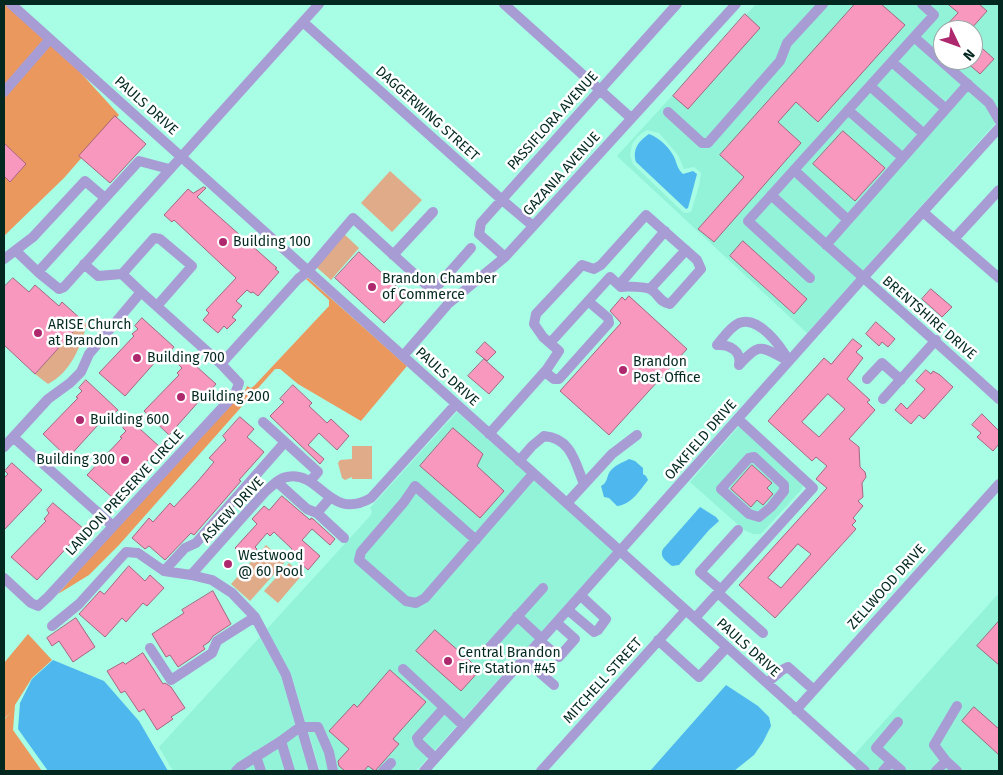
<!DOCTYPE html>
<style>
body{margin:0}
#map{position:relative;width:1003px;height:775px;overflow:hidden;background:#a8fde5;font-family:"Fira Sans",sans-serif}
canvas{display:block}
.frame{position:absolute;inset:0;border:5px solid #022820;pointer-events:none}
.north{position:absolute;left:933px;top:20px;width:50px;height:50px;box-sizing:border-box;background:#fff;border:1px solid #9aa9a6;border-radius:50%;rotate:132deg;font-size:14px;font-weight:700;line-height:20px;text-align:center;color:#022820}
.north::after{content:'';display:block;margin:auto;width:18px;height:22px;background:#ae286d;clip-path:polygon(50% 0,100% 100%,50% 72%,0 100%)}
</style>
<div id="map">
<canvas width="1003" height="775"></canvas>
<div class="frame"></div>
<div class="north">N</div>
</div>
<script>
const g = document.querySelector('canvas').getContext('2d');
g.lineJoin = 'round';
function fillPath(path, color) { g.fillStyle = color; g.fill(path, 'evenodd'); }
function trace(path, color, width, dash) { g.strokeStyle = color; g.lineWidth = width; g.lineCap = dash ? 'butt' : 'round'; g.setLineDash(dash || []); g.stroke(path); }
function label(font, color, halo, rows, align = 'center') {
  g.font = font + ' "Fira Sans",sans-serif'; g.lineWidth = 5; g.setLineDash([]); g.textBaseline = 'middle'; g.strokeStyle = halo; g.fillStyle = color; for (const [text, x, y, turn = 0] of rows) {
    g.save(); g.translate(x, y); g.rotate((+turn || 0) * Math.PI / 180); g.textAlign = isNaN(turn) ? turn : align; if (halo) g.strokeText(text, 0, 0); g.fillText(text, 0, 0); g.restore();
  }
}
fillPath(new Path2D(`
 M756 4H999V119L807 333 617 156ZM943 30H973V60H943ZM647 130 659 133 678 155 684 169 694 167 700 172 701 174 699 186 691 212 686 213 683 212 633 164 630 155 632 144 638 136Z
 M457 412 614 551 416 771H320L291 674 267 629 371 515 372 511 370 508Z
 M740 425 804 481 802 489 761 534H753L744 530 690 482Z
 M999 593V771H872L854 755Z
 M260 637 281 676 309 771H173L159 747Z`), '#92f3d8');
fillPath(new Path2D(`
 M390 171 422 200 392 232 361 203Z
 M343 233 359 248 331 280 314 265Z
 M83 321 87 324C80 348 71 372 48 384L35 374Z
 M352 446H372V479H352V477L345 480 342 478 338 463 340 460 352 459Z
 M266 545 285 562 250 601 231 584Z
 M289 563 302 575 278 603 264 591Z`), '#dfab89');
fillPath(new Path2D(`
 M4 4H7L50 39 119 115 64 178 4 236Z
 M308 278 407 366 361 421 298 384 280 369H275L119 545 89 575 58 594 119 525 246 389 247 386 251 388 254 386 329 306V300L306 279Z
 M28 634 52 660 32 678 15 705 13 730 42 771H4V720L11 712 4 719V663Z`), '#eb985f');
fillPath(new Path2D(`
 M649 134C660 138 671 149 675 159 677 165 678 169 683 174L693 171 697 174 688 208 686 209 636 162C632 149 639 141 649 134Z
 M629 459 635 461 643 468V474L646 476 648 480C640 490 631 505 617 506L609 498 604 497 601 486 604 484C607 481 607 477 609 473 614 465 622 463 629 459Z
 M700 507 716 517 719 521 709 530 679 565 672 566C666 561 659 557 663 549Z
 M53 660 104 681 139 721 168 771H48L18 729 20 703 32 679Z
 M726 685 758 706 769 717 771 726 763 742 754 755 734 771H650Z`), '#4eb8ee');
const building = new Path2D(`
 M855 4H881L905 25 818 122 796 102 778 122 801 143 714 242 698 229 744 177 720 155Z
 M948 4H979L987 11 970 30H942L958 13Z
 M745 14 760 28 688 109 673 96Z
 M973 40 994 59 980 74 964 60H973Z
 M115 116 146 144 110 183 79 156Z
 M843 131 885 168 855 201 813 164Z
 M4 143 26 164 10 182 4 176Z
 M204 187 206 188 197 197 277 268 275 269 279 272 258 296 253 292 251 293 247 290 236 301 242 306 232 317 236 320 227 329 224 326 218 333 203 320 209 313 206 310 236 278 174 220 172 222 164 215 188 189 193 193Z
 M743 241 807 299 794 314 730 256Z
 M359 252 408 297 384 323 335 278Z
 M13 278 29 292 35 285 59 306 62 302 83 321 35 374 4 345V287Z
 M931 289 952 307 942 317 922 299Z
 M629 296 687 349 609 435 560 391 621 323 610 311 622 297 625 300Z
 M142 318 174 347 167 355 164 352 125 396 99 373 134 336 132 334 138 329 135 326Z
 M876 322 895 339 888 347 882 342 879 346 866 334Z
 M853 339 862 346 856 352 863 358 847 379 870 400 867 402 875 410 849 439 859 447 860 467 865 472 866 477 862 483 863 497 858 501 863 506 853 518 856 521 852 525 856 529 775 618 739 585 827 488 816 479 827 466 816 457 812 461 768 421 824 358 831 364ZM828 394 845 409 819 437 802 422ZM798 544 811 554 781 588 768 578Z
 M485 342 496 352 487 361 476 352Z
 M186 357 216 384 209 392 208 391 169 435 144 411 179 375 177 373 182 368 179 365Z
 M484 359 504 377 489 394 468 376Z
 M926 370 931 374 933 371 940 375 953 387 924 419 919 415 911 424 895 410 901 403 907 409 925 389 916 381Z
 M86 380 118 410 110 417 107 415 68 458 43 434 78 398 76 397 82 391 79 388Z
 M293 385 312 403 309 406 327 423 331 419 349 436 337 450 319 433 308 445 324 459 320 464 270 416 284 402 280 399Z
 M982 414 999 431V444L993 451 977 437 981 433 972 425Z
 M240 417 254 429 247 437 264 452 239 480 241 481 194 535 191 533 165 560 149 546 145 549 132 538 149 518 153 522 170 503 174 507 198 481 214 462 209 458 226 440 223 436Z
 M130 420 160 447 113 498 87 475 122 438 120 437 126 431 123 428Z
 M453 428 483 454 477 466 504 491 480 518 420 466Z
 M12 463 42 490 4 530V478L8 474 5 471Z
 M752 465 772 483 767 488 773 494 763 505 757 500 751 507 731 489Z
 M282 496 310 520 311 518 313 519 335 539 330 545 312 529 302 540 320 556 308 570 289 553 292 549 274 532 270 536 267 533 255 547 257 549 248 560 235 548 257 524 252 519 264 506 269 510Z
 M53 503 84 529 37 580 11 557 46 521 44 519 49 513 47 510Z
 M129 566 145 581 150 575 164 588 147 606 143 603 126 622 122 618 105 637 79 614 100 591 104 594Z
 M213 591 231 624 213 636 209 642 203 646 205 649 178 667 170 655 166 657 152 634 184 613 182 610Z
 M76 618 95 647 73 662 59 641 52 646 47 638Z
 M999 621V665L977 646Z
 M435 630 480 670 461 691 416 651Z
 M143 653 163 684 165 683 171 687 185 708 171 717 173 719 157 730 144 709 139 712 125 691 121 693 107 671 123 662 125 664Z
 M390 670 426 702 393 739 399 744 375 771 368 766 364 771H345L339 766 338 761 349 749 329 731 354 704 357 707Z
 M974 707 999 729V755L962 721Z`);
fillPath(building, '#f898bf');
trace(building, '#a6657f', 1);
trace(new Path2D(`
 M11 4 865 771
 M504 4 631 118
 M303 22 501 199 533 226
 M914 37 934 15 922 4
 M892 62 946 109
 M870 86 924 134
 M4 92 50 39
 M848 110 903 158
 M668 112 702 143H708L780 61 787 43 823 4
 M169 169 139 161 38 272 59 289 64 287 319 4
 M794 170 848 220
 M771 195C847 264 924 330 999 399
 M923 212 999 278
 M954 239 999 190
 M826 245 968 84
 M16 251 38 272
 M393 255 433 212
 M505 257 479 234 481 223 677 4
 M4 259 33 237 85 181 105 198
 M84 264 98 276 122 274 154 238 160 239 192 266 157 306
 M122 274 141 292
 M810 278 748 221 914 37 989 103 999 120
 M619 285 665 231
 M650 289 686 250
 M717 345C723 338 730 327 739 323 759 315 781 347 789 361 761 348 762 340 739 365
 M717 345C729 344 742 351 739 365
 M403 356 448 304 505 257 736 4
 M545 372 554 379H559L609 323 608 318 588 301
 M867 379 882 363 901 380
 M883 399 936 340
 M263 422 318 472 310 481
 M489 434 547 369 559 351 543 337 534 324 536 314 582 265 594 269 601 265 646 215 697 260 701 269 670 304C659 302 659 294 650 289 646 287 627 286 621 287L610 277 550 343
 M13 437 113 526
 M4 447 48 399 70 383 81 372 89 354 141 292 221 364
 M754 457 784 485V491L771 507 759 517 749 514 721 489 749 458Z
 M519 461 532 446 544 436C571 438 575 462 584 484
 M277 482 307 509 317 513 344 538
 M567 503 612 454 637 435
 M317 513 330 498
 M476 540 415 486 404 502 361 552 359 560 406 601 416 603 425 598 525 483 533 474
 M164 571 185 548 196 543 285 442
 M191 575 212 580 232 593 255 617 286 675 314 771
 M4 578 31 603 38 606 48 597 235 394 239 383 221 364 298 279 308 271 353 218 433 291 471 248
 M721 590 700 572 738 530
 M718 593 763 633
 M568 610 594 632 598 630 606 619 581 596
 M517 616 542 639
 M695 618 813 488 738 419
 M52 626 79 604 126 552 138 553 164 571 191 575 265 492C271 487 279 478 287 477 321 470 329 522 371 498L456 404
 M658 640 699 677 727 647
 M540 641 559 657 575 639 557 623
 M150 648 171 680 212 653 217 641 255 617
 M489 648 543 588
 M524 659 554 685
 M403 669 464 726
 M767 683 782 670 788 667 814 690
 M796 710 999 484
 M898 722 876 748 901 770
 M256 756 261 771
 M435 758 419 743 417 738 444 708
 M946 761 934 745 957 706
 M236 771 240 767 281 741
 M290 771 281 741 300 727H318L329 752 333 771
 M383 771 391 763
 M424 771 863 278 999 128
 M541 771 686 610
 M883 771 891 762
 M936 771 946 761 957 771`), '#a89cd5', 10);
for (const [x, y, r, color] of [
 [223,242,5,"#ae286d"],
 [372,287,5,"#ae286d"],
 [38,333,5,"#ae286d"],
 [137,358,5,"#ae286d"],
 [623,370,5,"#ae286d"],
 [181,397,5,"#ae286d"],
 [80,420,5,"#ae286d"],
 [125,460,5,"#ae286d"],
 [228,564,5,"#ae286d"],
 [448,661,5,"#ae286d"]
]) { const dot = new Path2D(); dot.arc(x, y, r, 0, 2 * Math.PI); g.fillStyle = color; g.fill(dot); trace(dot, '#fff', 2); }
label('14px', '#022820', '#fff', [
 ["PAULS DRIVE",146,106,42],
 ["DAGGERWING STREET",427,114,42],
 ["PASSIFLORA AVENUE",553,121,-48],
 ["GAZANIA AVENUE",562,174,-48],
 ["BRENTSHIRE DRIVE",929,318,41],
 ["PAULS DRIVE",447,377,42],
 ["OAKFIELD DRIVE",701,440,-49],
 ["LANDON PRESERVE CIRCLE",125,493,-47],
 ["ASKEW DRIVE",233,510,-47],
 ["ZELLWOOD DRIVE",887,587,-48],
 ["PAULS DRIVE",748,648,42],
 ["MITCHELL STREET",603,681,-48]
]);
label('14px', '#022820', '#fff', [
 ["Building 100",233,242],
 ["Brandon Chamber",382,279],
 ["of Commerce",382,295],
 ["ARISE Church",48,325],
 ["at Brandon",48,341],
 ["Building 700",147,358],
 ["Brandon",633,362],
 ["Post Office",633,378],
 ["Building 200",191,397],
 ["Building 600",90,420],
 ["Building 300",115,460,"right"],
 ["Westwood",238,556],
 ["@ 60 Pool",238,572],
 ["Central Brandon",458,653],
 ["Fire Station #45",458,669]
], 'left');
</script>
